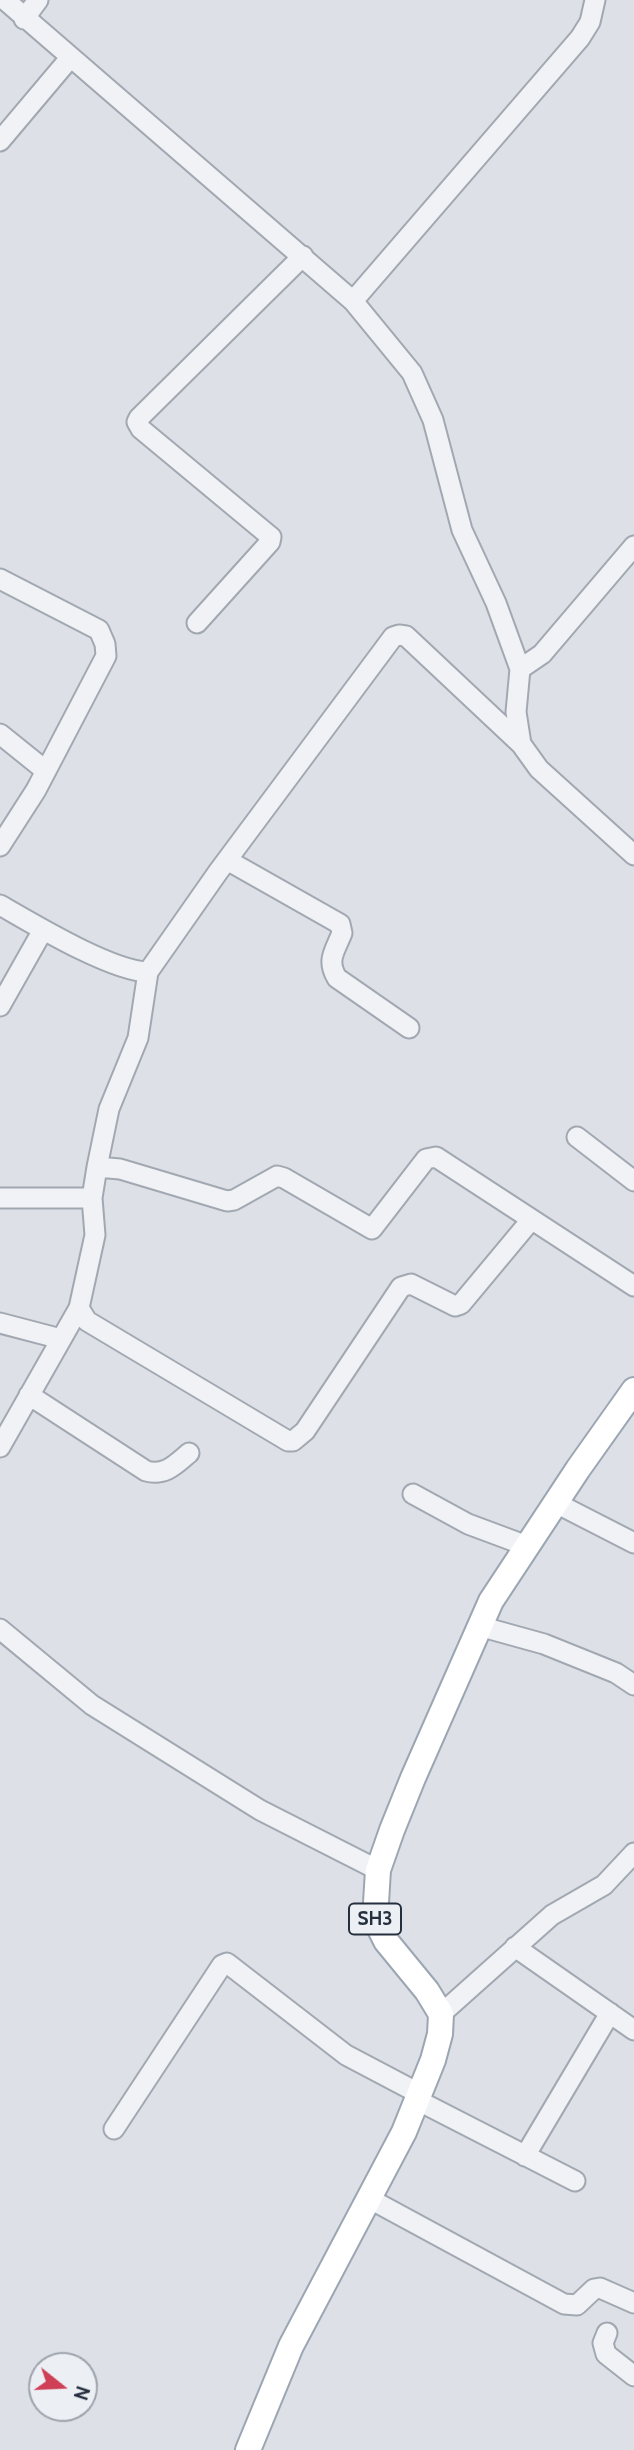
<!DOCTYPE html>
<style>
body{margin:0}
#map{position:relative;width:634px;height:2450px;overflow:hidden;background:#dde1e7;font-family:Cabin,sans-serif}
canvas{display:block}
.north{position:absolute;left:28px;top:2352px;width:70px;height:70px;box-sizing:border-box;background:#ecf0f5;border:2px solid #9da3ac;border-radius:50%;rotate:108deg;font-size:19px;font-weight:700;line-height:28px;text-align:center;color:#262f3e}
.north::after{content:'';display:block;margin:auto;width:24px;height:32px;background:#cf3f56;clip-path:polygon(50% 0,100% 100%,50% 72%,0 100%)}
</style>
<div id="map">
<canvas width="634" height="2450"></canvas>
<div class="north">N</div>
</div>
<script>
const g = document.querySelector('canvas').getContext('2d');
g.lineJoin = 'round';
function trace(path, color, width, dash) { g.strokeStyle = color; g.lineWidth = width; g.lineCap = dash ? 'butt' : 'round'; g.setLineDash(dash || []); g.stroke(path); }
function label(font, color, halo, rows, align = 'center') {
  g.font = font + ' Cabin,sans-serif'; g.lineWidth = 5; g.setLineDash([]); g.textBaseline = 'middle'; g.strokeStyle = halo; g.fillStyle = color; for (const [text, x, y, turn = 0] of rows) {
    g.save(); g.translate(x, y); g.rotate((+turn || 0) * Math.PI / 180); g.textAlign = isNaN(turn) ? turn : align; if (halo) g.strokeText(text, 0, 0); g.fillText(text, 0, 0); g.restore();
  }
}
const minor = new Path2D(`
 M5 0 353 301 412 373 433 420 462 530 496 603 520 669 516 712 521 744 539 769 634 855
 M24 19 38 0
 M0 141 70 58
 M353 301 580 38 590 22 595 0
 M0 579 99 630 105 644 106 656 36 790 0 846
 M197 623 270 542 271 537 141 429 137 422 139 418 303 256
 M520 669 542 654 634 546
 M0 734 46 771
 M227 860 340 924 342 933C335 951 326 960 337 978L409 1028
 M0 905C35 925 111 971 148 972L218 872 393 637 399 635 406 636 521 744
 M148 972 138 1038 109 1109 97 1167 92 1198 95 1235 79 1308 87 1321 288 1441H293L305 1431 401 1287 411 1284 455 1306 461 1304 531 1220
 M0 1006 43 930
 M577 1137 634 1181
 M97 1167 120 1169 227 1201 234 1200 277 1176 284 1178 372 1229 426 1159 436 1157 634 1286
 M0 1198H92
 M0 1323 61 1339
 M29 1395 146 1471C165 1476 175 1465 189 1453
 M0 1447 79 1308
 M413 1494 468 1524 527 1546
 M556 1503 634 1543
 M479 1626 544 1644 616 1673 634 1685
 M0 1629 92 1705 260 1810 378 1870
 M515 1947 634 2030
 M441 2014 552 1915 604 1885 634 1853
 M417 2100 575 2181
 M114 2129 222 1965 227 1963 346 2055 420 2094
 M525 2156 610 2013
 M370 2199 564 2304 577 2305 594 2289 600 2288 634 2303
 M607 2333 603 2343 606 2354 634 2376`);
const major = new Path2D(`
 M248 2450 291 2346 404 2132 433 2060 440 2034 441 2014 427 1991 386 1941 375 1919 378 1870 392 1830 413 1778 491 1601 578 1469 634 1390`);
trace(minor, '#a2a8b1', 23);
trace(major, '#9ca6b3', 28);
trace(minor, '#f0f2f5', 19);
trace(major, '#fff', 24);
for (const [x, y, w] of [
 [375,1919,52]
]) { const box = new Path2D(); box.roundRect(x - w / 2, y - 15.5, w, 31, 5); g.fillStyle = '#ecf0f5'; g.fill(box); trace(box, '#262f3e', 2); }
label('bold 19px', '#262f3e', null, [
 ["SH3",375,1919]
]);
</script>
